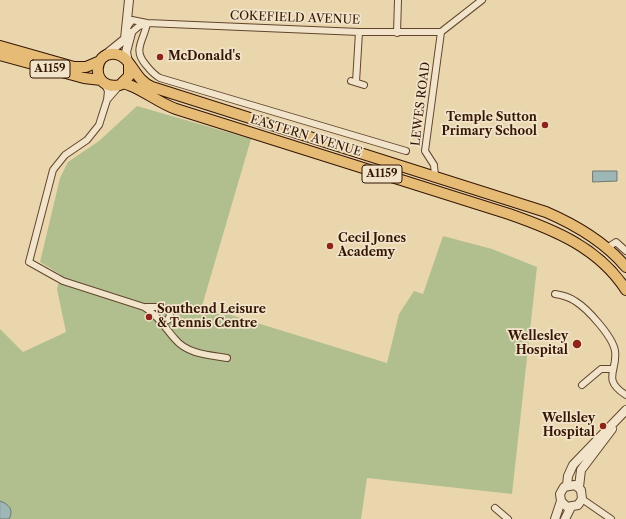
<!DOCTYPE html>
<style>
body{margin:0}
canvas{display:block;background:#ead6ad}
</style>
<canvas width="626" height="519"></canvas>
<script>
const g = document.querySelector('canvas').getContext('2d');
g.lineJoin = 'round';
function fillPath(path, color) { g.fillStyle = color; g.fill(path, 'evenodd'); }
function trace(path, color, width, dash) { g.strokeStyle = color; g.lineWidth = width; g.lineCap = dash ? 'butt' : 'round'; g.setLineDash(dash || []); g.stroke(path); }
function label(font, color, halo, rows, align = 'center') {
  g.font = font + ' "Libre Caslon Text",serif'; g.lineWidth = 3.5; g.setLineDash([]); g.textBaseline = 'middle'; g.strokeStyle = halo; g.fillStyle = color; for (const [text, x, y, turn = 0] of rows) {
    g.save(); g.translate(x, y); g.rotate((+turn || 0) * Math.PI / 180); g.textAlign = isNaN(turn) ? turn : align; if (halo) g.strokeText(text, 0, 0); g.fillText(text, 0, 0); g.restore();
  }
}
fillPath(new Path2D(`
 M137 106 251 139 202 306 387 363 399 314 414 291 423 294 443 236 492 249 537 267 512 494 367 478 361 519H0V329L23 352 66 332 57 289 61 275 40 262 60 178 68 162 99 141Z`), '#b1bf8e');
const water = new Path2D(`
 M593 171H617V181L593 182Z
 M0 501C9 504 14 510 9 519H0Z`);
fillPath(water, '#9db6b6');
trace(water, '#73766e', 1);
const minor = new Path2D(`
 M147 23C144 41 132 49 146 65 150 70 154 75 160 78L406 151
 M128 26 132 20 147 23 359 32H441
 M441 32 482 0
 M131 33 139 26 146 24
 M397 33 398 0
 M351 81 364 85
 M356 82 359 32
 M104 83 108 91 107 100 99 125 87 140 65 155 53 170 29 262 63 281 144 307C158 315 165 328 175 339 187 354 209 355 227 358
 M107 100 120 85
 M435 176 434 165 425 151 441 32
 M607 248 616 242 626 251
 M555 294C562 295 569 297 575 301 588 309 613 337 615 351 618 371 601 379 626 395
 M146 307H161L169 310 170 315 168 320 164 321 159 320
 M582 385 601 369H612
 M582 499 611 519
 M495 508 508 519`);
const tertiary = new Path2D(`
 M104 56 125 39 129 0
 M128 62 126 52 131 33
 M567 485 568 476 573 465 626 410
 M579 487 581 470 612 429
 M555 519 561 501 560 494 564 487 575 485 581 490 582 499 578 505 567 507 561 501
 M565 519 571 507`);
const primary = new Path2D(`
 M0 46 74 67H86L100 61
 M0 55 84 78 101 80
 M129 65V76L120 85C91 92 91 50 116 54 131 56 135 81 152 87L546 212C576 225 605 242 626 267
 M122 83C137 85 158 103 176 109L509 214C555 230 599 248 626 290`);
trace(minor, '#62452e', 8);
trace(tertiary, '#62452e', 10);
trace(primary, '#351503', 12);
trace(minor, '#f1e4ca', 6);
trace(tertiary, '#f1e4ca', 8);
trace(primary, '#e5bb76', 10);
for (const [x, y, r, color] of [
 [160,57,4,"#8f2418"],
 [545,125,4,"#8f2418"],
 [330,246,4,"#8f2418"],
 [149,317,4,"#8f2418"],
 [577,344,5,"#8f2418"],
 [603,426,4,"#8f2418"]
]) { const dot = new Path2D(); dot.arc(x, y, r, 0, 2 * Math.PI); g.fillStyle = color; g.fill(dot); trace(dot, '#f1e4ca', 1.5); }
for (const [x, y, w] of [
 [50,69,40],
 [382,174,40]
]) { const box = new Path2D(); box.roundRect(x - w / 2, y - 9, w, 18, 3); g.fillStyle = '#f1e4ca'; g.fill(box); trace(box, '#351503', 1); }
label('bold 11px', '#351503', null, [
 ["A1159",50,69],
 ["A1159",382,174]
]);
label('12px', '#351503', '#f1e4ca', [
 ["COKEFIELD AVENUE",295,18,2],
 ["LEWES ROAD",421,104,-83],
 ["EASTERN AVENUE",306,136,17]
]);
label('bold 12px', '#351503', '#f1e4ca', [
 ["McDonald's",168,57],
 ["Temple Sutton",537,118,"right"],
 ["Primary School",537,132,"right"],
 ["Cecil Jones",338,239],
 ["Academy",338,253],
 ["Southend Leisure",157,310],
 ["& Tennis Centre",157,324],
 ["Wellesley",568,337,"right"],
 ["Hospital",568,351,"right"],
 ["Wellsley",595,419,"right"],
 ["Hospital",595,433,"right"]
], 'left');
</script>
